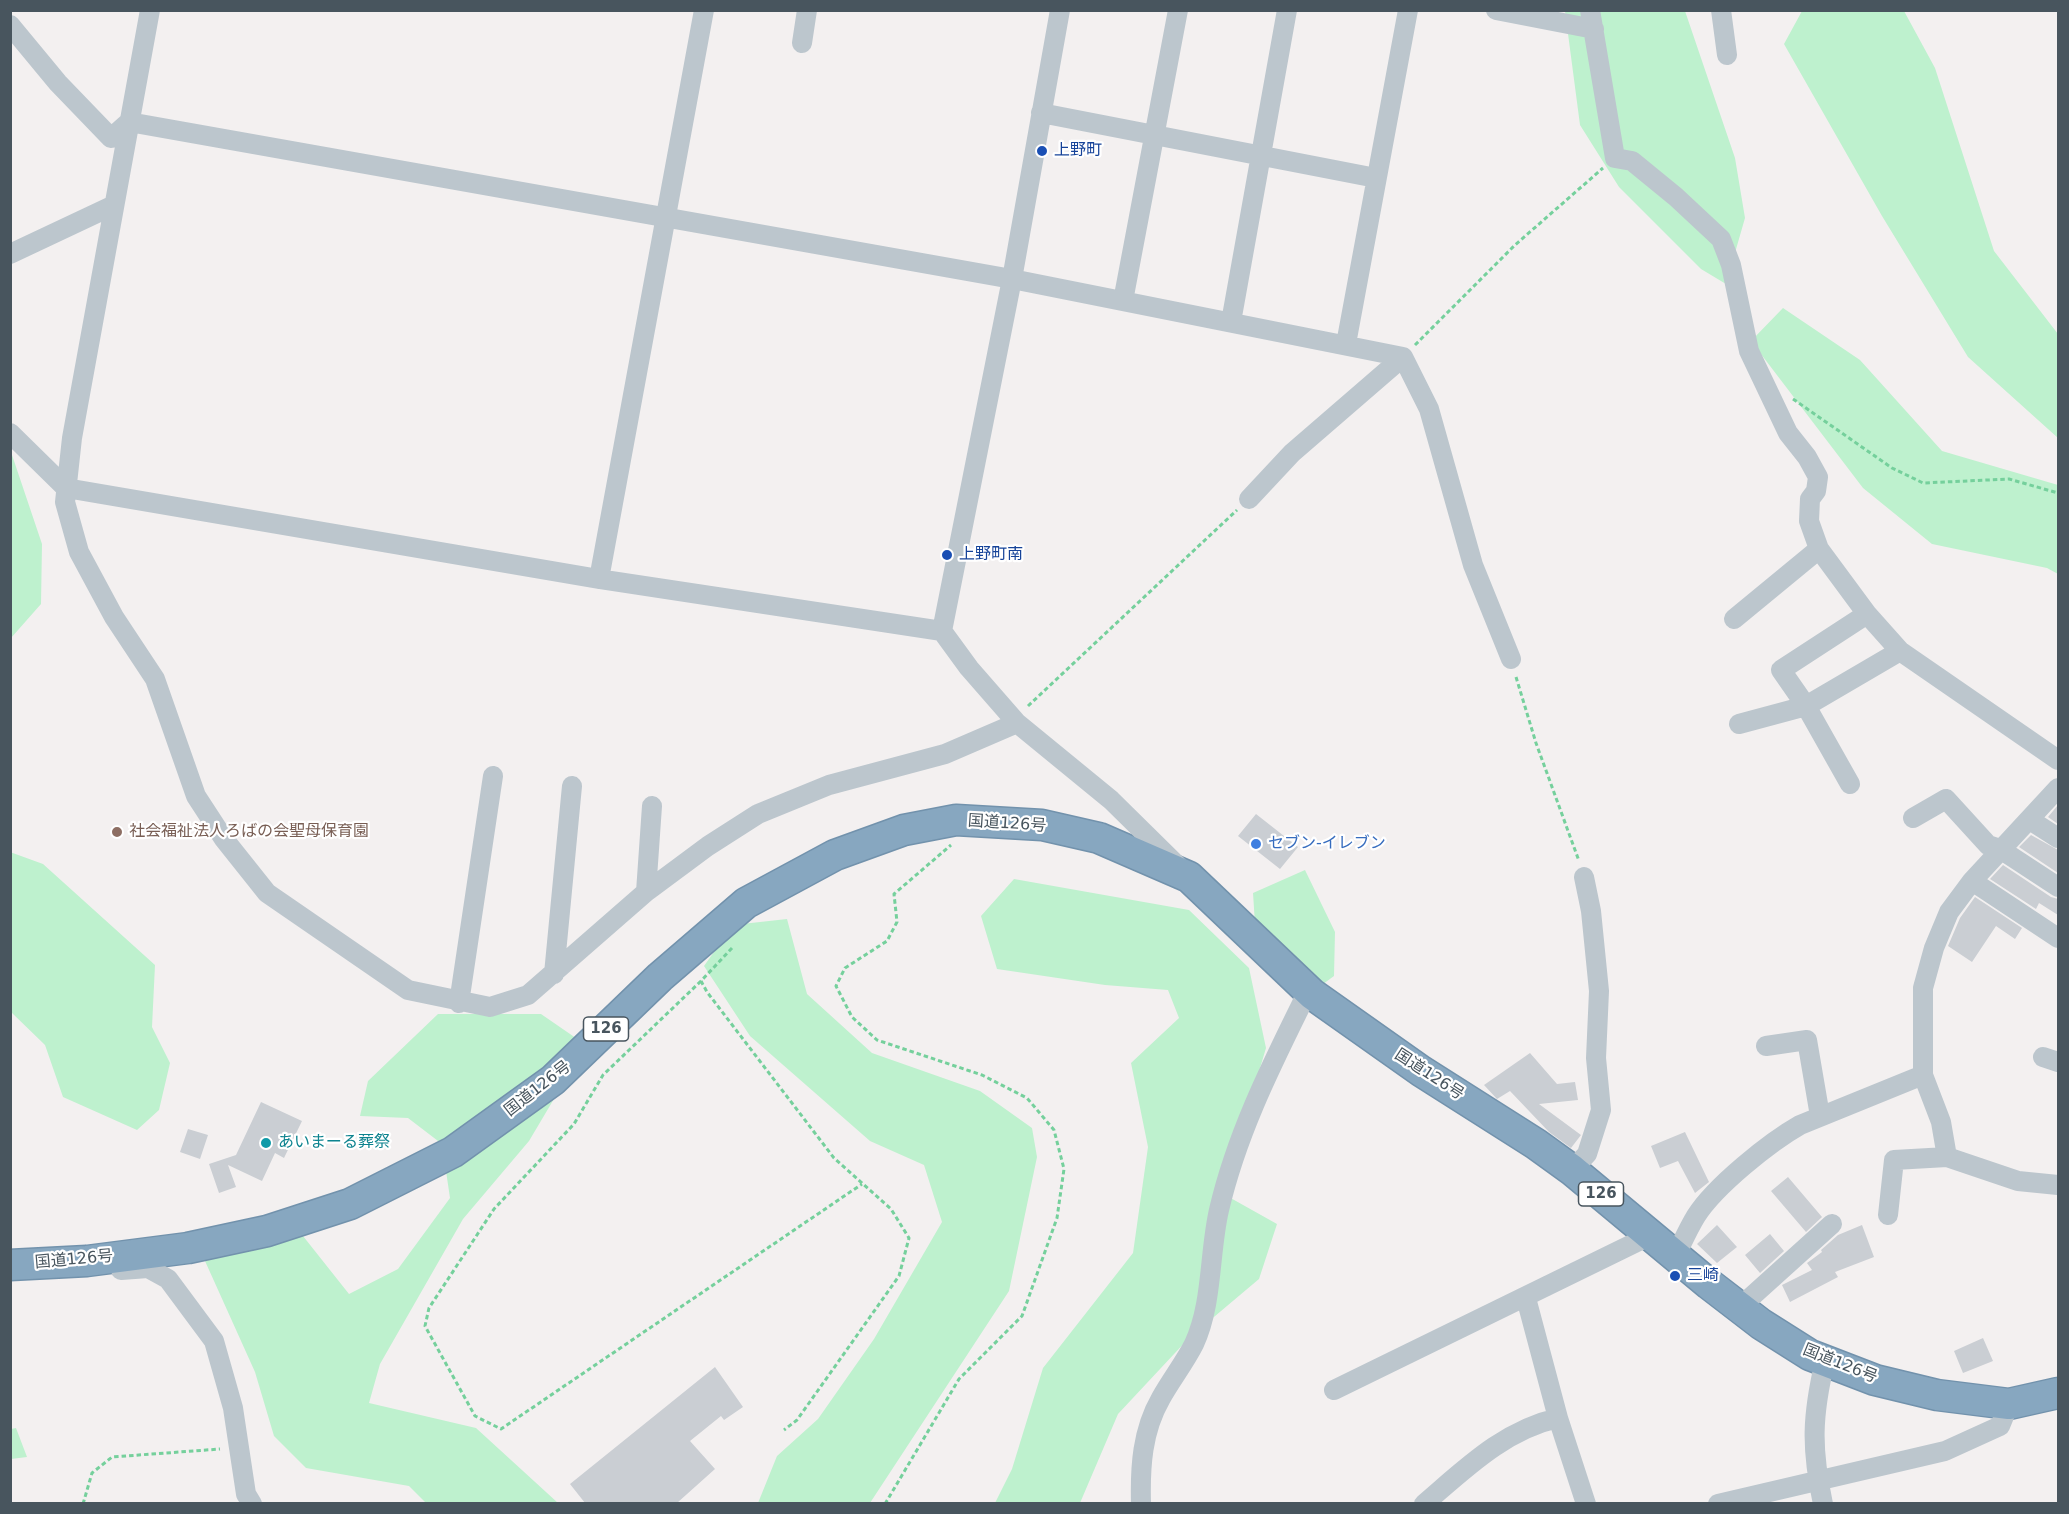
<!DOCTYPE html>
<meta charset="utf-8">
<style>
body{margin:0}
#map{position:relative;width:2069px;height:1514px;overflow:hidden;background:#f3f0f0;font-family:"DejaVu Sans",sans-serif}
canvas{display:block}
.frame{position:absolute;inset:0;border:12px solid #48555e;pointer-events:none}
</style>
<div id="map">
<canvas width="2069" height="1514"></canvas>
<div class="frame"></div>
</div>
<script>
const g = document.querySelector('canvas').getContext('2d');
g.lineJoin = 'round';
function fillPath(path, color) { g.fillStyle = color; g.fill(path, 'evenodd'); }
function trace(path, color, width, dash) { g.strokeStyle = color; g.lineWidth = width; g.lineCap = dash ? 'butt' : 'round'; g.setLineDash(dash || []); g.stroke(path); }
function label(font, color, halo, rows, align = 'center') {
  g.font = font + ' "DejaVu Sans","Noto Sans JP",sans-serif'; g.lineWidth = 4.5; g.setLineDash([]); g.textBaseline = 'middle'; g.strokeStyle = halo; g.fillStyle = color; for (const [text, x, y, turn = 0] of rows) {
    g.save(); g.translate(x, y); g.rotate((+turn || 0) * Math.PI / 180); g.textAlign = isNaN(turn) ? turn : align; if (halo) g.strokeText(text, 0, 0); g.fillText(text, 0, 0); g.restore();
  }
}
fillPath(new Path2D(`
 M1565 11H1685L1735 158 1745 218 1726 284 1701 269 1619 187 1580 125Z
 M1802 11H1904L1935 68 1994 251 2058 334V438L1968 357 1882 216 1784 44Z
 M1783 308 1860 360 1942 451 2058 485V574L2047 568 1932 544 1863 488 1751 341Z
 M11 452 42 544 41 604 11 638Z
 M10 852 43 864 155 965 152 1027 170 1063 159 1110 137 1130 63 1097 45 1045 11 1012Z
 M1305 870 1335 932 1334 976 1319 987 1255 924 1253 893Z
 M1014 879 1189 910 1249 968 1266 1048 1235 1152 1227 1196 1277 1224 1259 1279 1189 1338 1118 1414 1080 1503H995L1012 1469 1043 1368 1133 1253 1148 1147 1131 1063 1179 1018 1168 990 1105 985 997 969 981 916Z
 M787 919 807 994 872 1053 980 1091 1032 1128 1037 1157 1009 1291 870 1503H758L777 1456 818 1419 874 1339 942 1222 924 1165 870 1141 750 1036 704 966 733 925Z
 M438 1014H541L586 1045 529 1141 463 1219 380 1364 369 1403 476 1428 558 1503H426L409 1486 306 1468 274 1436 255 1372 205 1261 303 1236 349 1294 398 1269 450 1198 442 1144 408 1118 360 1116 368 1081Z
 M16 1428 27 1457 11 1459V1429Z`), '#bef1ce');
fillPath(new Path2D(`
 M2058 805V824L2048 817Z
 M1256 814 1298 847 1280 869 1238 836Z
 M2031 835 2058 850V873L2019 847Z
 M2003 865 2051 897 2058 899V915L2039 903 2036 909 1990 879Z
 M1975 897 2022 928 2015 939 1996 926 1972 962 1948 946 1960 918Z
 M1530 1053 1557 1084 1575 1082 1578 1100 1539 1104 1581 1135 1571 1148 1549 1132 1510 1091 1497 1099 1484 1085Z
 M261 1102 302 1121 284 1158 275 1153 262 1181 228 1165 236 1187 219 1193 209 1164 236 1155Z
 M188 1129 208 1135 200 1159 180 1152Z
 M1685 1132 1709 1182 1695 1193 1678 1161 1660 1168 1651 1146Z
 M1788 1177 1822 1217 1806 1232 1771 1191Z
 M1717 1225 1737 1247 1717 1263 1697 1244Z
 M1862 1225 1874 1257 1835 1272 1838 1277 1790 1302 1782 1285 1812 1270 1807 1263 1822 1252 1821 1250 1838 1235Z
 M1770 1234 1784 1251 1760 1273 1745 1255Z
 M1983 1338 1993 1361 1963 1373 1954 1351Z
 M715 1367 743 1407 724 1420 721 1416 690 1441 715 1469 677 1503H585L570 1484Z`), '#caced3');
const highway = new Path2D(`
 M10 1265 87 1261 188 1248 267 1231 350 1204 453 1152 553 1080 660 977 746 903 835 855 904 830 956 820 1042 825 1099 838 1189 877 1312 994 1421 1071 1536 1144 1572 1170 1709 1284 1761 1324 1810 1355 1875 1380 1937 1395 2009 1404 2058 1393`);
trace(highway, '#7292ac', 33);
trace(new Path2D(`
 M1415 345 1515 245 1603 168
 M1793 399 1892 468 1923 483 2009 479 2058 493
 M1516 677 1536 743 1579 861
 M1028 706 1237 510
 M732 948 701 981 707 992 834 1158 891 1209 909 1238 899 1276 797 1420 784 1430
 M701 981 603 1075 574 1124 494 1209 429 1308 425 1326 475 1416 501 1429 862 1184
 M83 1504 92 1473 112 1457 220 1449
 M885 1504 959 1379 1022 1316 1057 1218 1064 1169 1054 1130 1027 1098 982 1075 877 1040 852 1017 836 986 845 968 887 941 897 922 894 894 951 845`), '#75d09c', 3, [4.5, 3]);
trace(new Path2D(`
 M150 10 72 438 65 502 79 552 114 617 155 679 196 796 224 839 267 893 408 990 490 1007 528 995 646 892 708 846 758 814 829 785 945 754 1017 723
 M1060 10 1012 279 942 631 969 668 1017 723 1111 800 1179 867
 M1496 10 1594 29
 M1590 10 1615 158 1632 161 1676 197 1721 239 1731 265 1749 351 1788 433 1807 457 1818 477 1816 491 1810 499 1809 521 1819 549 1867 614 1900 651 2058 760
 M1721 10 1727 55
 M10 25 58 83 111 138 129 122
 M802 43 807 10
 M1041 113 1376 178
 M129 122 1012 279 1403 357
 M10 254 114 205
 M1123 301 1178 10
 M1231 322 1287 10
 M1346 344 1408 10
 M1403 357 1429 409 1473 565 1511 659
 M10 433 66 488 599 579 942 631
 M1249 499 1292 453 1403 357
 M599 579 704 10
 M1734 619 1819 549
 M1739 724 1806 706 1900 651
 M1850 784 1806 706 1781 670 1867 614
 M1913 818 1946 799 1988 845 2000 849 2058 887
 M2030 820 2058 838
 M1972 881 2058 938
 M646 892 652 806
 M554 974 572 786
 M459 1003 493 776
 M1766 1046 1807 1040 1820 1116
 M2043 1057 2058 1062
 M1947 1157 1941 1122 1923 1075V988L1934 948 1949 912 1972 881 2058 788
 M1572 1170 1587 1154 1601 1110 1596 1058 1599 991 1591 911 1584 877
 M1888 1215 1894 1160 1947 1157 2018 1181 2058 1185
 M1675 1257C1682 1243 1688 1229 1696 1216 1715 1186 1770 1142 1800 1125L1923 1075
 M121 1270 148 1268 168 1279 214 1341 233 1408 246 1494 252 1504
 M1526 1298 1558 1418 1586 1504
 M1740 1307 1832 1224
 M1334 1390 1651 1235
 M1141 1504C1140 1467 1142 1431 1161 1398 1171 1380 1185 1362 1194 1344 1213 1303 1209 1253 1219 1210 1237 1132 1273 1062 1308 991
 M1424 1504C1465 1469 1504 1430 1558 1418
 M1718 1504 1945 1451 2000 1426 2009 1404
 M1823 1504C1811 1448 1812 1416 1825 1361`), '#bcc6cd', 20);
trace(highway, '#87a7c0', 30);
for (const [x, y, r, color] of [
 [1042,151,6,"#1a4fb4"],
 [947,555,6,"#1a4fb4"],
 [117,832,6,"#8d6e63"],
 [1256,844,6,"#3f7fe0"],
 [266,1143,6,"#0f9aa8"],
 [1675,1276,6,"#1a4fb4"]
]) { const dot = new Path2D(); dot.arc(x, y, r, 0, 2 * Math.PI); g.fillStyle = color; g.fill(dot); trace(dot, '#fff', 2); }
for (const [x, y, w] of [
 [606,1029,45],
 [1601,1194,45]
]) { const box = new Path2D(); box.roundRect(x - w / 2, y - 12, w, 24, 4.5); g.fillStyle = '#fff'; g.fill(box); trace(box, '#48555e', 1.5); }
label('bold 15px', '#48555e', null, [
 ["126",606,1029],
 ["126",1601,1194]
]);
label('16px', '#164399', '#fff', [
 ["上野町",1054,151],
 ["上野町南",959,555],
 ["三崎",1687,1276]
], 'left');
label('16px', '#48555e', '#fff', [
 ["国道126号",1007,824,4],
 ["国道126号",1429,1075,33],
 ["国道126号",538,1089,-38],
 ["国道126号",74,1260,-5],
 ["国道126号",1840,1364,22]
]);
label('16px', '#785e54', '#fff', [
 ["社会福祉法人ろばの会聖母保育園",129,832]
], 'left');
label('16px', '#366cbe', '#fff', [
 ["セブン-イレブン",1268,844]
], 'left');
label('16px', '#0d838f', '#fff', [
 ["あいまーる葬祭",278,1143]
], 'left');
</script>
